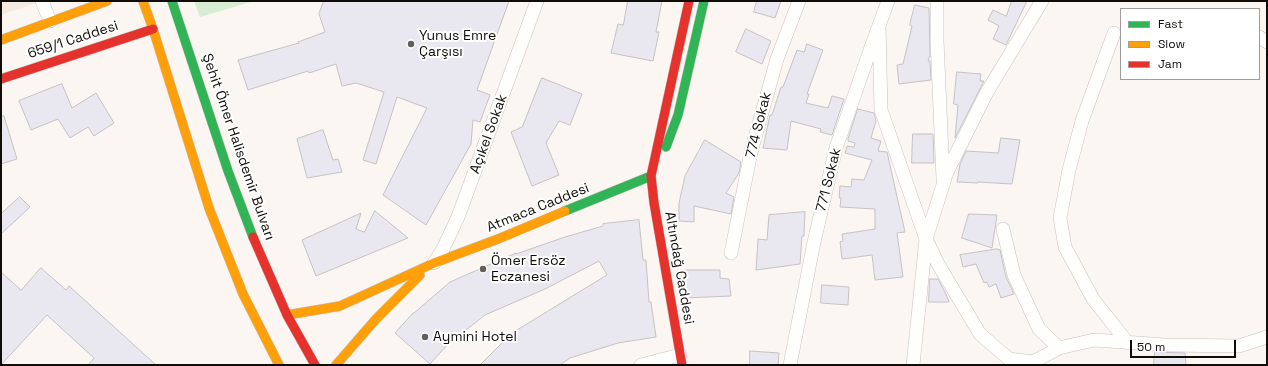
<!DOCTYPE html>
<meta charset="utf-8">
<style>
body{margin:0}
#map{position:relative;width:1268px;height:366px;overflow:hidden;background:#fbf6f2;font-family:"Space Grotesk",sans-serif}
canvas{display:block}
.frame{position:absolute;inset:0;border:2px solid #100d09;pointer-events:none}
.legend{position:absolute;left:1120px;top:8px;width:140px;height:72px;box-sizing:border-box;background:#fff;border:1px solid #9f9e9d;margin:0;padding:5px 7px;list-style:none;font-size:12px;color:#100d09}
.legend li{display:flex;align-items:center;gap:8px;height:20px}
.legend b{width:20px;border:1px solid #9f9e9d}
.scale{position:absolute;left:1130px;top:340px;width:106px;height:18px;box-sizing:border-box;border:2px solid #100d09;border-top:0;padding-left:5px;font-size:12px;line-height:14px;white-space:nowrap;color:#100d09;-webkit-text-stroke:3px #fff;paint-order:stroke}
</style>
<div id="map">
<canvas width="1268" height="366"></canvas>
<div class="frame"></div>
<ul class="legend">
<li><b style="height:5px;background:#30b455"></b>Fast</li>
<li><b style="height:5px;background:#ff9f0a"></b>Slow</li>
<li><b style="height:5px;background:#e5322d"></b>Jam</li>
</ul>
<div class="scale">50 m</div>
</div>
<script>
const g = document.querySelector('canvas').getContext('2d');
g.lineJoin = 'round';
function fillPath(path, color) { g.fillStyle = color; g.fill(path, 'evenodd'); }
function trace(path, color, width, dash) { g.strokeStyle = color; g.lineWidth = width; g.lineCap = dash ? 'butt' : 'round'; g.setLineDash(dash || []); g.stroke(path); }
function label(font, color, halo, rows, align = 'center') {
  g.font = font + ' "Space Grotesk",sans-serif'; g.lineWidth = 4; g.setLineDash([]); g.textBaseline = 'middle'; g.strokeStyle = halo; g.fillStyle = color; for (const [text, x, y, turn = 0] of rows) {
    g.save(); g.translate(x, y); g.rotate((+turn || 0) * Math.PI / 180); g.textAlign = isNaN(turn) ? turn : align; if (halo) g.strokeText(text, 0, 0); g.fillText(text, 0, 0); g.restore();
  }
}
fillPath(new Path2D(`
 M1 1H42L1 15Z`), '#f5eae0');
fillPath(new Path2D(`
 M194 1H254L200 17Z`), '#d6ecd5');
const building = new Path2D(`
 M324 1H509L477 90 490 95 480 122 473 120 471 144 426 225 383 195 427 108 397 97 376 164 363 160 384 92 356 83 342 86 336 64 309 73 308 71 248 90 238 60 299 43 298 42 325 32 319 14Z
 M628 1H662L656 32H659L653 61 611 53 618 24 623 25Z
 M757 1H781L775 18 754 12Z
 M1012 1H1027L1006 45 993 39 999 26 988 20 993 10 1006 16Z
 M915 5 929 8 930 55 928 61H930L931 80 899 84 897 65 903 64 912 26 910 25Z
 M746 29 771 41 762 64 736 52Z
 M807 44 823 50 807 94H809L806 103 828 108 832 96 844 99 832 135 820 132 821 129 791 121 787 150 763 148 770 115H772L781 87H783L797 50 804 52Z
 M957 72 981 74 980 81H984L955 138 958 105 954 104Z
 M542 78 582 94 570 125 559 121 546 143 559 175 532 186 511 132 522 127Z
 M62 84 72 108 96 93 114 123 94 136 88 127 70 138 58 119 31 130 19 101Z
 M858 109 874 113 876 121 871 138 881 141 878 151 887 152 905 232 897 233 903 277 875 280 872 255 842 259 840 242 843 241 842 234 875 229V209L840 207 841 198H839L840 186 851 187 852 179 864 180 872 160 845 153 847 146 854 147 855 143 848 141V139Z
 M4 116 17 159 1 164V117Z
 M323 130 333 160 338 159 342 172 307 178 297 139Z
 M913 134H933L934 163H912Z
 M1001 138 1020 140 1012 184 978 182V183L957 182 960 164 966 151 998 153Z
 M705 140 741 162 739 173 726 193 734 197 731 214 694 206V222L679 221V203L685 176Z
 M20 197 30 207 1 234V214Z
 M375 211 408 238 316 276 302 240 361 213 356 229 364 232Z
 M805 212 804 236H802L800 264 756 270 758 239 767 240 769 215Z
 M969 214 997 215 992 248 962 238Z
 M639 220 643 260H646L649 302H651L656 337 618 343 570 358 560 365H480L512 333 607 275 599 261 545 289 485 315 461 334 459 332 430 364 395 333 413 313H414L450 282 516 253V254L565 237 603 226V224Z
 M997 249 1000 250 1006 277 1014 294 1001 298 996 284 989 287 987 282 984 283 976 264 963 267 960 255Z
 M41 268 66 290 69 286 156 365H88L94 358 47 315 1 365V272L21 290Z
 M681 270H720V278L729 279 731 296 684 298Z
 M930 279H938L946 294 949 302H929Z
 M822 285 849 287 848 305 821 303Z
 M750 351 779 353 778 365H750Z
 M1155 352 1185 353 1186 365H1154Z`);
fillPath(building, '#e9e7ef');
trace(building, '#c5c2c3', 1);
const street = new Path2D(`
 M42 1 50 21
 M937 1V40L943 179
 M879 25 881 110 926 239 938 264 980 334 1009 359 1033 362 1059 348 1094 340 1165 345 1239 346 1267 337
 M1114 33 1082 121 1069 170 1060 218 1065 247 1093 299 1127 342
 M1259 37 1267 42
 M1003 229 1014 275 1039 329 1059 348
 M731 253 751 152 777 59 799 1
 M434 263 443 249 458 217 537 1
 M641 365 680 355
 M790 365 814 242 836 148 874 39 888 1
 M913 365 926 239 947 172 987 92 1042 1`);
const fast = new Path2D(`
 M172 1 228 171 253 237
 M666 147 678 115 704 1
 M565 211 651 176`);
const slow = new Path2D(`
 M143 1 153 29 209 208 243 294 279 365
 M1 40 107 1
 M287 315 340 306 434 263 498 239 565 211
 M336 365 376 319 420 275`);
const jam = new Path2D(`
 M1 79 153 29
 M253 237 287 315 315 365
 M682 365 654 203 651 176 689 1`);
trace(street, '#c7c2bf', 14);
trace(fast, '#c7c2bf', 10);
trace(slow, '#c7c2bf', 10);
trace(jam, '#c7c2bf', 10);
trace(street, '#fefefd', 13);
trace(fast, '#30b455', 9);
trace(slow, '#ff9f0a', 9);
trace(jam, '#e5322d', 9);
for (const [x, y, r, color] of [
 [411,44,4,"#625f5b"],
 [483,269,4,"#625f5b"],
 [425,337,4,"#625f5b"]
]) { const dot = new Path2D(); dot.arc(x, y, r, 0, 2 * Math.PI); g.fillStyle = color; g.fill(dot); trace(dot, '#fff', 1.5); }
label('14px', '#100d09', '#fff', [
 ["Yunus Emre",419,36],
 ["Çarşısı",419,52],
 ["Ömer Ersöz",491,261],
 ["Eczanesi",491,277],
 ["Aymini Hotel",433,337]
], 'left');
label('14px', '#100d09', '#fff', [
 ["659/1 Caddesi",73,40,-18],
 ["774 Sokak",759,125,-76],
 ["Açıkel Sokak",489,134,-70],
 ["Şehit Ömer Halisdemir Bulvarı",238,147,71],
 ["771 Sokak",829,180,-76],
 ["Atmaca Caddesi",538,208,-22],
 ["Altındağ Caddesi",679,268,80]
]);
</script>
